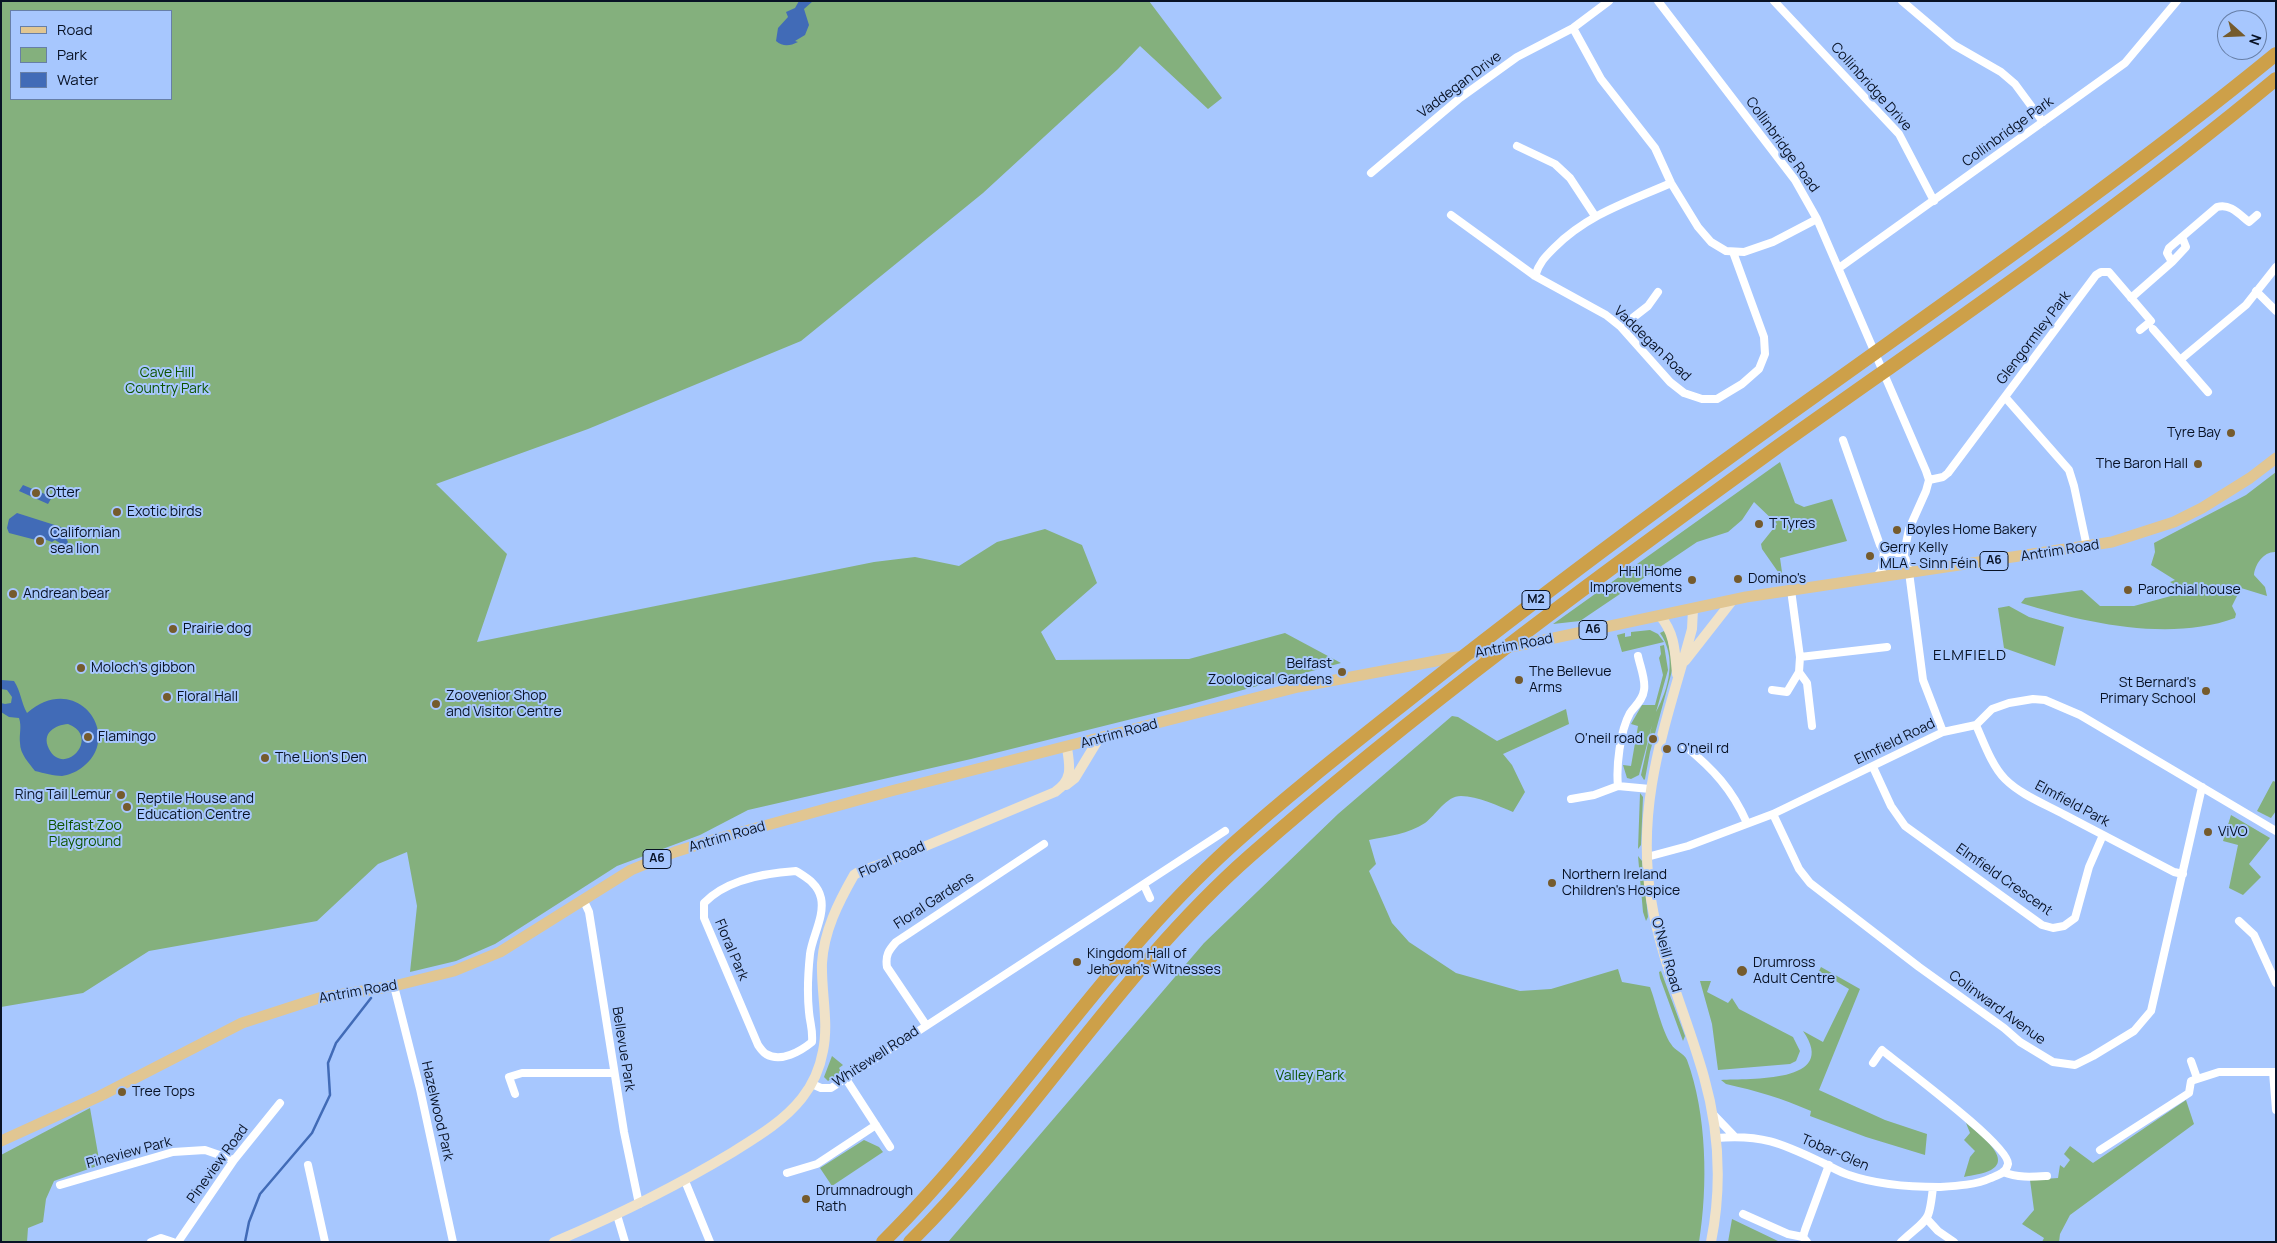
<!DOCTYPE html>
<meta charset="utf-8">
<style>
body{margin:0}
#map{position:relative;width:2277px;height:1243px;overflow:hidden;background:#a7c7fe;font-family:Manrope,sans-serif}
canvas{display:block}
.frame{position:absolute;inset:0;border:2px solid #081225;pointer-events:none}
.legend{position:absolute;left:10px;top:10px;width:162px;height:90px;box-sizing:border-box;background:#a7c7fe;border:1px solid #677fa7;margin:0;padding:6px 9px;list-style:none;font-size:15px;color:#081225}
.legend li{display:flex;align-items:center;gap:10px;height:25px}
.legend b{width:25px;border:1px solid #677fa7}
.north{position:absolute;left:2217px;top:10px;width:50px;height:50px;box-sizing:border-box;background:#a7c7fe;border:1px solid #677fa7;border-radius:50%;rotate:110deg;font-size:14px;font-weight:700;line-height:20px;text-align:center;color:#081225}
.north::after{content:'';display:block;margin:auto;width:18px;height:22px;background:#755b2d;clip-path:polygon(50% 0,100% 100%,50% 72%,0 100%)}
</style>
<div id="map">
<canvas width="2277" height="1243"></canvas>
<div class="frame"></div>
<ul class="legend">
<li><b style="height:6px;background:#e1c692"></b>Road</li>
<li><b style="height:14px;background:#84b07d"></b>Park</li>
<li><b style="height:14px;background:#416bb7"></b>Water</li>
</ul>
<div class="north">N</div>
</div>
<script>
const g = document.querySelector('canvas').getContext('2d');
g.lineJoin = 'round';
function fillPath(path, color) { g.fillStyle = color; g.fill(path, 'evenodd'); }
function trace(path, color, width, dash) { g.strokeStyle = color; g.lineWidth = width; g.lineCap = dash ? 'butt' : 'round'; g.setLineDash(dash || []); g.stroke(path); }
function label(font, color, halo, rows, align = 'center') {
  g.font = font + ' Manrope,sans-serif'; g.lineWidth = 4; g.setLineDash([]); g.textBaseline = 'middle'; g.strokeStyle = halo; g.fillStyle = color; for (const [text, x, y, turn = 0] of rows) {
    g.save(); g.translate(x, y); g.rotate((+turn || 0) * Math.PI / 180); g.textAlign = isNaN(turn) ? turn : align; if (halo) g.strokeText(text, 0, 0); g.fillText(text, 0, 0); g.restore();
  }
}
fillPath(new Path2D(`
 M1 1H1149L1222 98 1208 109 1140 46 1118 69 983 193 801 341 588 429 436 484 507 554 477 642 874 562 915 557 959 566 997 542 1045 529 1082 545 1097 583 1041 632 1056 660 1189 659 1285 633 1341 663 1188 705 971 759 748 810 700 835 617 866 495 944 456 961 410 972 417 906 407 852 378 864 317 921 149 951 83 993 1 1007ZM11 11H171V99H11Z
 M1780 462 1795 503 1804 507 1832 499 1847 541 1780 558 1783 579 1762 549 1761 544 1777 524 1754 502 1742 520 1728 532 1697 542 1580 621 1553 624Z
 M2276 472V552C2264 551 2255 564 2254 575L2265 587 2267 596 2241 588 2232 606 2236 614 2235 618C2170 642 2085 623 2021 603L2025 598 2082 590 2100 606H2134L2171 596 2191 594 2170 582 2175 580 2151 565 2155 552 2154 543 2246 495Z
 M2009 606 2029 617 2064 627 2055 666 2004 648 1998 608Z
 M1650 630 1658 634 1664 642 1622 652 1617 635 1625 633V637L1631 636V632Z
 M1666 630 1673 667 1650 752 1645 779 1644 780 1641 775 1652 725 1639 775 1631 779 1627 778 1623 765 1631 766 1638 726 1631 724 1642 705H1655L1663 675 1659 658 1661 654 1660 646 1664 645 1668 670 1656 712C1669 688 1677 657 1660 633Z
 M1566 709 1569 724 1503 754 1512 765 1525 792 1513 812C1498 806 1478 796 1461 796 1446 796 1436 815 1425 823 1408 834 1389 836 1369 840L1376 864 1369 871 1392 923 1409 942 1456 973 1520 991 1551 989 1618 969 1622 982 1650 987C1656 1003 1662 1031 1671 1044 1675 1051 1684 1053 1687 1060 1707 1114 1708 1186 1699 1242H948L1204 943 1338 814 1452 716 1458 717 1497 741Z
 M2273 781 2276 782V811L2271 818 2257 811Z
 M1640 793 1643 797 1641 845 1638 849Z
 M2231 815 2270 838 2249 864 2261 877 2243 895 2229 888 2238 845 2223 841Z
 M1638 856 1642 861 1648 917 1646 921 1643 912Z
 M1821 967 1860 989 1819 1090 1885 1120 1927 1134 1925 1155 1866 1137 1810 1116 1811 1111C1781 1098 1757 1091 1726 1084L1721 1080C1749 1078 1840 1084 1803 1031L1823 1042 1849 989 1819 971Z
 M1661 971 1685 1036 1683 1041 1660 978 1659 972Z
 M1700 981H1711L1707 992 1728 1003 1732 998 1739 1009 1793 1037 1800 1051 1796 1061 1790 1064 1718 1070 1712 1024Z
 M832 1056 843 1065 839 1068 841 1072 828 1081 824 1077Z
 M2186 1100 2194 1124 2070 1215 2060 1234 2059 1242H2042L2044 1238 2022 1224 2034 1210 2030 1180 2058 1178 2060 1165 2064 1168 2070 1160 2064 1154 2070 1146 2093 1163Z
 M90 1108 100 1165 54 1181 46 1199 43 1222 28 1228 27 1242H1V1155Z
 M1966 1123C1975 1131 2014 1158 1991 1170 1984 1174 1972 1175 1964 1177L1970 1157 1975 1151 1964 1140 1970 1133Z
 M864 1140 879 1147 883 1152 832 1186 820 1168Z
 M1732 1219 1780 1242H1728Z`), '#84b07d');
fillPath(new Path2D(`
 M799 1H813L804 9 809 25 805 35 795 41 798 42C790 46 783 47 776 41L778 28 788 17 786 12 795 8Z
 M23 485 52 497 48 504 19 491Z
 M17 513 61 527 68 542 65 546 55 540 52 542 41 538 36 540 9 533 7 528 9 519Z
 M1 680 14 681C21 692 21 702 27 713 78 669 126 739 80 769 76 772 68 775 62 776 54 776 44 773 35 771 29 763 20 754 20 743 19 734 22 727 19 718L9 717 1 712V703L5 704 11 703 12 697 7 690 1 689ZM68 724C102 737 64 778 49 749 41 733 55 725 68 724Z`), '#416bb7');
trace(new Path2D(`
 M245 1242 249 1222 260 1194 312 1133 320 1116 330 1095 328 1063 336 1043 371 998`), '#416bb7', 2.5);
trace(new Path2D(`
 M1658 1 1795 180 1817 219 1926 471 1929 480 1926 491 1909 529 1904 553 1909 572 1923 680 1943 732
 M1774 1 1899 134 1934 201
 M1902 1 1954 45 2001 72 2015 84 2043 122
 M1573 28 1601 79 1655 148 1671 183 1698 227 1711 242 1726 251 1744 252 1773 242 1817 219
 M1517 146 1555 164 1570 178 1595 216
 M1371 173 1460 98 1517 57 1573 28 1609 1
 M1451 215 1535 276 1606 315 1621 327 1670 382 1684 393 1702 399H1717L1742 384 1759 369 1765 354 1764 337 1733 252
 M2172 262 2186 247 2182 237
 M1839 268 2125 63 2177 1
 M1535 276C1539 263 1545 257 1554 248 1588 214 1628 202 1671 183
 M2256 291 2276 311
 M2131 298 2172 262 2167 253 2169 248 2217 207C2230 203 2239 214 2249 222L2257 215
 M1621 327 1648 306 1658 292
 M2153 329 2208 392
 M2180 360 2246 305 2276 267
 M2005 397 2069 470 2074 486 2087 547
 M1843 440 1880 545 1885 553H1904
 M1929 480 1943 477 1948 473 2096 275 2101 272H2109L2151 321 2140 330
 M1876 577 1882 570 1884 551
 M1800 657 1887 647
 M1799 672 1807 683 1812 726
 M1772 690 1787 692 1799 672 1800 657 1791 590
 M1976 725C1984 743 1992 766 2005 779 2021 795 2045 804 2065 815 2101 834 2137 853 2174 872L2183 874
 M1685 746C1713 769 1732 789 1747 823
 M1873 767 1891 806 1905 826 2042 925 2053 928 2064 926 2075 918 2089 867 2103 835
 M1618 786C1616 767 1620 731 1630 713 1635 706 1643 700 1644 690 1646 680 1640 666 1638 656
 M1571 799 1594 795 1618 786 1650 789
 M1773 814 1799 869 1810 883 1919 967 2004 1028 2020 1042 2053 1062 2075 1065 2093 1056 2134 1031 2151 1011 2202 787
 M1647 857 1688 846 1773 814 1943 732 1976 725 1992 709 2009 703 2033 699 2045 700 2080 715 2276 831
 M796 871C807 878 818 884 821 898 825 916 812 937 810 954 808 973 807 993 809 1012 810 1024 813 1029 812 1042 801 1051 781 1063 766 1054 763 1052 760 1048 758 1045L704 918V903C726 880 765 873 796 871Z
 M1144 885 1150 898
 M583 899 589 912 624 1132 639 1204
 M2239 921 2254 935 2276 983
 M394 986 420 1089 453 1242
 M926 1025 887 967C885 955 889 950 896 942L1044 844
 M2191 1061 2197 1078
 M2273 1072 2276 1110
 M846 1079 890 1147
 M812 1084 821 1088H831L1225 831
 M515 1094 509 1077 522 1073H614
 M1712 1113 1735 1137
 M1716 1138C1761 1134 1781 1143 1821 1162 1830 1166 1839 1172 1849 1175 1878 1185 1908 1187 1939 1187 1956 1186 1976 1185 1991 1178 1998 1175 2006 1173 2008 1164 2010 1146 1901 1066 1882 1050L1873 1063
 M2100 1150 2189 1093 2191 1081 2219 1072H2276
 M308 1165 325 1242
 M2003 1172C2018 1178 2031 1177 2047 1176
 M787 1173 817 1164 876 1125
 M685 1181 710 1242
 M60 1185 173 1152 205 1150 234 1160
 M1743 1214 1788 1234 1803 1237
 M617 1215 625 1242
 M1927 1219 1938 1231 1954 1242
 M151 1242 161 1238 173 1242
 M178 1242 234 1160 280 1103
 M1807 1242 1803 1237 1805 1230 1829 1165
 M1901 1242C1928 1217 1929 1225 1933 1187`), '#fff', 8);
trace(new Path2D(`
 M1693 609 1692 629C1667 722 1635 800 1651 899 1661 961 1687 1017 1704 1077 1719 1130 1722 1187 1711 1242
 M1660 616C1675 633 1675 652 1677 674
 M1685 661 1732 601
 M1066 785 1075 778 1098 740
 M554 1242C616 1216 675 1187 733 1152 757 1137 784 1121 802 1098 813 1084 820 1068 823 1051 829 1022 821 992 822 963 824 931 838 903 854 875L857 873 897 858 1055 792C1073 780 1070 767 1067 748`), '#f0e2c8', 10);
trace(new Path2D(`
 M1 1141 100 1096 242 1023 319 998 394 986 454 971 500 952 631 870 675 852 713 840 891 791 1298 687 1526 644 1746 597 2112 542 2174 522 2202 508 2250 478 2276 458`), '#e1c692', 11);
trace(new Path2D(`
 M883 1242C1008 1118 1100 965 1230 847 1290 793 1353 744 1416 694 1546 591 1680 492 1816 395 1971 284 2128 175 2276 54
 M910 1242C1032 1121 1121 969 1251 855 1416 710 1595 579 1773 450 1943 329 2116 212 2276 79`), '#cda049', 14);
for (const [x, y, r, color] of [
 [2231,433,5,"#755b2d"],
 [2198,464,5,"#755b2d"],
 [36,493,5,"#755b2d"],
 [117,512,5,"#755b2d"],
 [1759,524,5,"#755b2d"],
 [1897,530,5,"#755b2d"],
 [40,541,5,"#755b2d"],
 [1870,556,5,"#755b2d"],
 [1738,579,5,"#755b2d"],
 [1692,580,5,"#755b2d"],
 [2128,590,5,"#755b2d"],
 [13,594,5,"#755b2d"],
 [173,629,5,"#755b2d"],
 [81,668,5,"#755b2d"],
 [1342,672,5,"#755b2d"],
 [1519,680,5,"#755b2d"],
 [2206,691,5,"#755b2d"],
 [167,697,5,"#755b2d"],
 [436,704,5,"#755b2d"],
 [88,737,5,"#755b2d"],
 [1653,739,5,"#755b2d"],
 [1667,749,5,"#755b2d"],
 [265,758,5,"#755b2d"],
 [121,795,5,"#755b2d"],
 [127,807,5,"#755b2d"],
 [2208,832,5,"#755b2d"],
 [1552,883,5,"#755b2d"],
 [1077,962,5,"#755b2d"],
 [1742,971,6,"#755b2d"],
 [122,1092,5,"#755b2d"],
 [806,1199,5,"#755b2d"]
]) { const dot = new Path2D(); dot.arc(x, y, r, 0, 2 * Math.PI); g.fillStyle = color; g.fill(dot); trace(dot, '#a7c7fe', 2); }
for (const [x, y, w] of [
 [1994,561,28],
 [1536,600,28],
 [1593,630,28],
 [657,859,28]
]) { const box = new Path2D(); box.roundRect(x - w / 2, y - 9.5, w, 19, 4); g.fillStyle = '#a7c7fe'; g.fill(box); trace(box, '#081225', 1); }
label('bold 12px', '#081225', null, [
 ["A6",1994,561],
 ["M2",1536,600],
 ["A6",1593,630],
 ["A6",657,859]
]);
label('14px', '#081225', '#a7c7fe', [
 ["Vaddegan Drive",1460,85,-37],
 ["Collinbridge Drive",1871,87,48],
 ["Collinbridge Park",2008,132,-36],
 ["Collinbridge Road",1782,145,54],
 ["Glengormley Park",2034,338,-53],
 ["Vaddegan Road",1652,344,44],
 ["Antrim Road",2060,551,-9],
 ["Antrim Road",1514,646,-11],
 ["Antrim Road",1119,734,-15],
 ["Elmfield Road",1895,742,-26],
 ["Elmfield Park",2072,804,28],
 ["Antrim Road",727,837,-16],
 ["Floral Road",892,860,-24],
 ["Elmfield Crescent",2004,880,35],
 ["Floral Gardens",934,901,-33],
 ["Floral Park",731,950,67],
 ["O'Neill Road",1666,955,74],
 ["Antrim Road",358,992,-10],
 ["Colinward Avenue",1997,1008,36],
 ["Bellevue Park",623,1049,81],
 ["Whitewell Road",876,1057,-33],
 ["Hazelwood Park",437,1111,77],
 ["Pineview Park",129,1153,-15],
 ["Tobar-Glen",1835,1153,23],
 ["Pineview Road",218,1164,-54]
]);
label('14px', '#0e5301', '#a7c7fe', [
 ["Cave Hill",167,373],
 ["Country Park",167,389],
 ["Belfast Zoo",85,826],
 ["Playground",85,842],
 ["Valley Park",1310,1076]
]);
label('14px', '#081225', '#a7c7fe', [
 ["Tyre Bay",2221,433,"right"],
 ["The Baron Hall",2188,464,"right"],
 ["Otter",46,493],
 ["Exotic birds",127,512],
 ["T Tyres",1769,524],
 ["Boyles Home Bakery",1907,530],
 ["Californian",50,533],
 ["sea lion",50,549],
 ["Gerry Kelly",1880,548],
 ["MLA - Sinn Féin",1880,564],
 ["HHI Home",1682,572,"right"],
 ["Improvements",1682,588,"right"],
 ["Domino's",1748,579],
 ["Parochial house",2138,590],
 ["Andrean bear",23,594],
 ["Prairie dog",183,629],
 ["Belfast",1332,664,"right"],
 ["Zoological Gardens",1332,680,"right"],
 ["Moloch's gibbon",91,668],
 ["The Bellevue",1529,672],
 ["Arms",1529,688],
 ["St Bernard's",2196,683,"right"],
 ["Primary School",2196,699,"right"],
 ["Zoovenior Shop",446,696],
 ["and Visitor Centre",446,712],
 ["Floral Hall",177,697],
 ["Flamingo",98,737],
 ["O'neil road",1643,739,"right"],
 ["O'neil rd",1677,749],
 ["The Lion's Den",275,758],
 ["Ring Tail Lemur",111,795,"right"],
 ["Reptile House and",137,799],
 ["Education Centre",137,815],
 ["ViVO",2218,832],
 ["Northern Ireland",1562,875],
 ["Children's Hospice",1562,891],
 ["Kingdom Hall of",1087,954],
 ["Jehovah's Witnesses",1087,970],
 ["Drumross",1753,963],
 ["Adult Centre",1753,979],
 ["Tree Tops",132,1092],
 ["Drumnadrough",816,1191],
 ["Rath",816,1207]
], 'left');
g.letterSpacing = '1px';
label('15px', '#081225', '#a7c7fe', [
 ["ELMFIELD",1970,656]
]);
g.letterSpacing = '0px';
</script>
